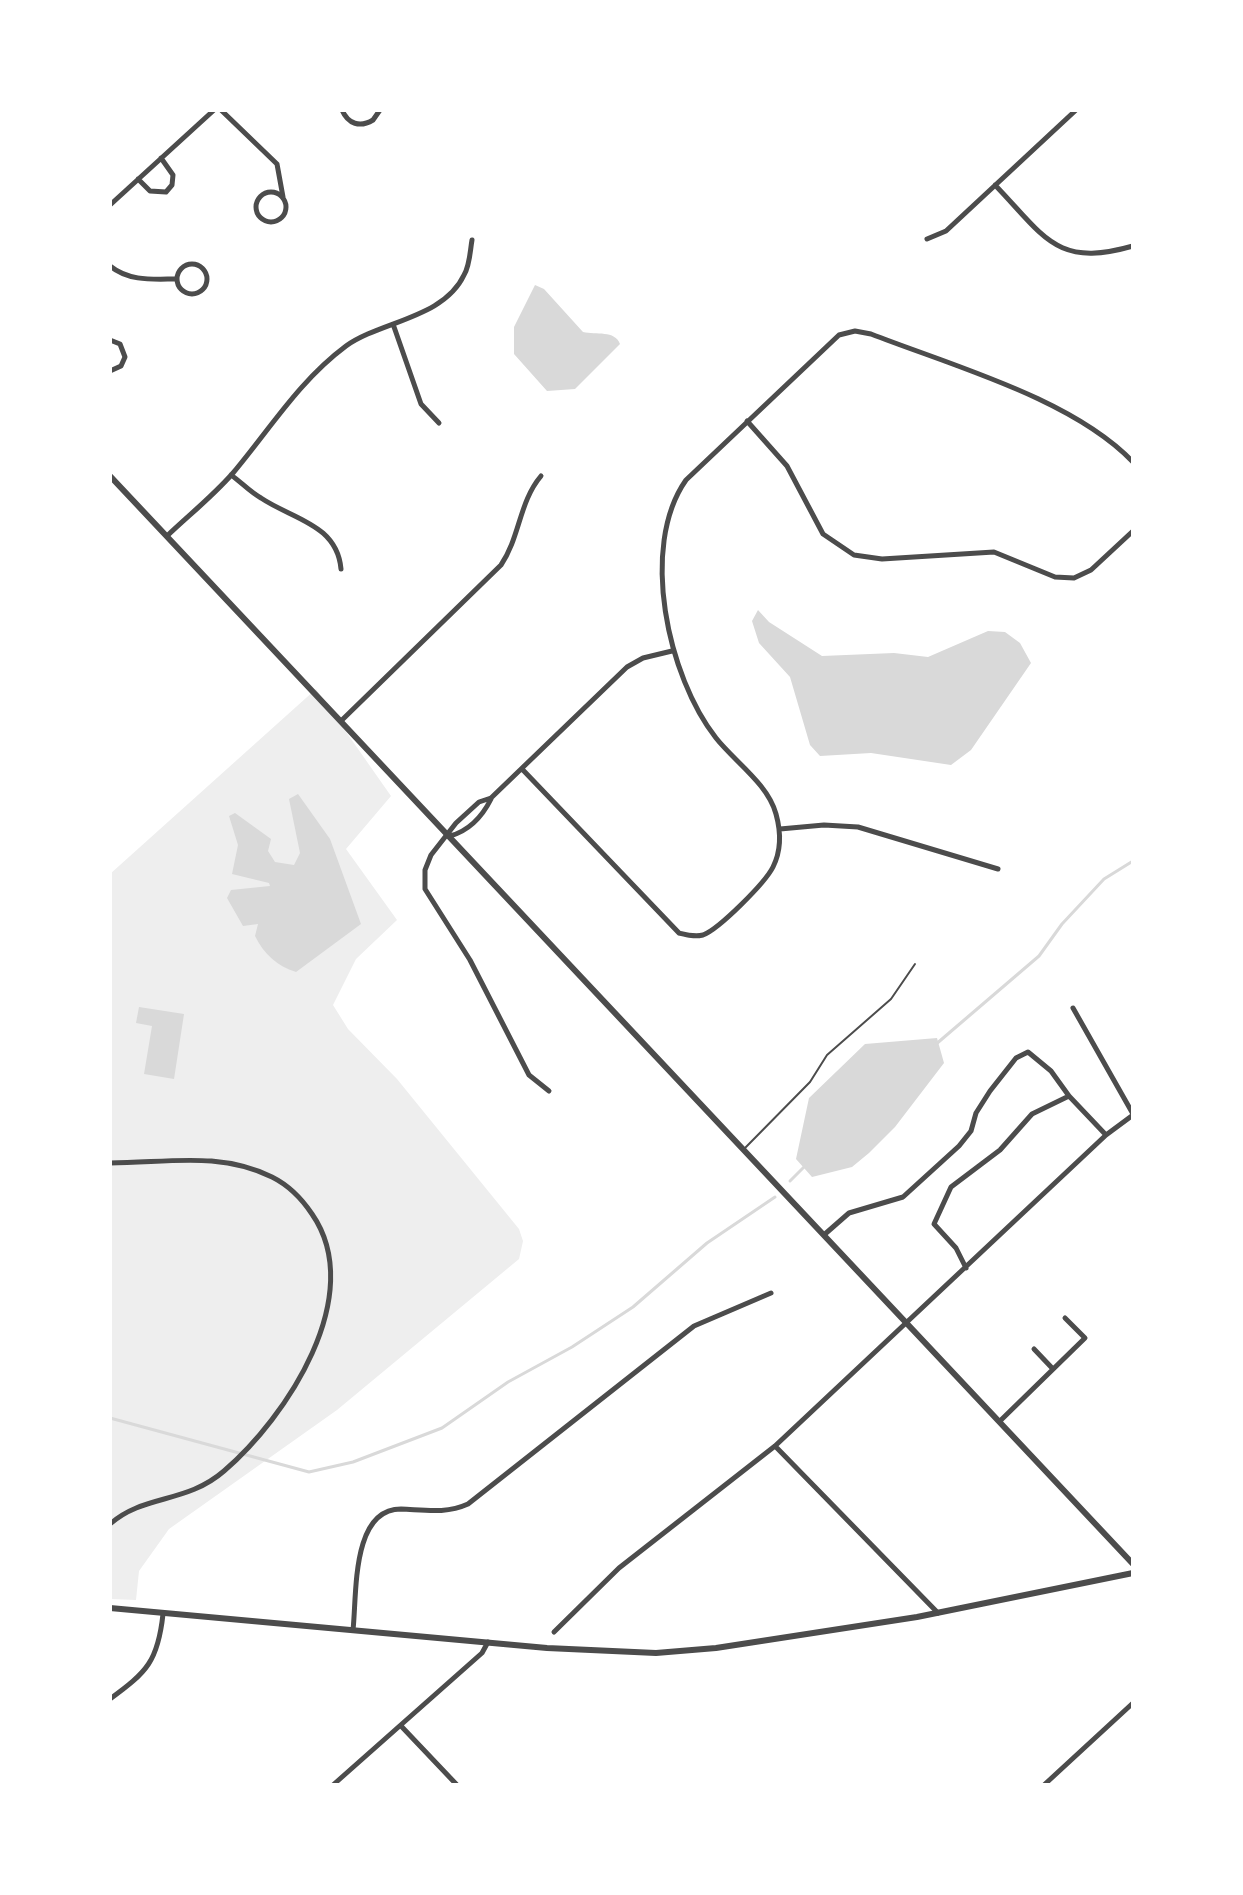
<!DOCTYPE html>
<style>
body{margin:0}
#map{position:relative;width:1243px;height:1895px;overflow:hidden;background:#fff;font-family:Karla,sans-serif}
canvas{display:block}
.frame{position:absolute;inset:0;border:112px solid #fff;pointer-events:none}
</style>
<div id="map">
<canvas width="1243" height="1895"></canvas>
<div class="frame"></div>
</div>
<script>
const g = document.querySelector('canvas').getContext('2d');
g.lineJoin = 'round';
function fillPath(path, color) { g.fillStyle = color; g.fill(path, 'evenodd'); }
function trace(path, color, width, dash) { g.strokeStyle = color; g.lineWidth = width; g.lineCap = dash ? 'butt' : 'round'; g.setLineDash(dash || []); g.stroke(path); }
fillPath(new Path2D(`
 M316 689 391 796 346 849 397 920 356 959 333 1005 348 1029 397 1079 519 1229 523 1241 519 1259 337 1410 169 1529 139 1571 136 1600 110 1599V874Z`), '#eee');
fillPath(new Path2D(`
 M535 285 544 289 583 332C596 335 615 330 620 344L575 389 547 391 514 354V327Z
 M758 610 769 622 822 656 894 653 928 657 988 631 1005 632 1020 643 1031 663 971 750 951 765 871 753 820 756 810 745 790 677 759 643 752 621Z
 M298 794 330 839 361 924 296 972C277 966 264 954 255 936L258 924 243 926 227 898 231 890 270 886 269 883 232 874 238 845 229 816 235 813 271 839 268 851 275 862 294 865 300 853 289 799Z
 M139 1007 184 1014 174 1079 144 1074 152 1026 136 1023Z
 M937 1038 944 1063 895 1127 869 1153 852 1167 812 1177 796 1159 809 1098 865 1044Z`), '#d9d9d9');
trace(new Path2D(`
 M935 1045 1039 956 1062 924 1104 879 1133 861
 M790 1181 804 1167
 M110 1418 309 1472 353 1462 442 1428 508 1382 572 1347 633 1307 707 1243 775 1197`), '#d9d9d9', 3);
trace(new Path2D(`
 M745 1148 810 1082 827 1055 891 999 915 964`), '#4c4c4c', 2);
trace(new Path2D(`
 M221 110 277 164 283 197
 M342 110C348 124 360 128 373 120L380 110
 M138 179 150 191 166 192 172 185 173 175 161 158
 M995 185C1045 237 1056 268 1133 246
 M256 207a15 15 0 1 1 30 0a15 15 0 1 1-30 0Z
 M110 205 214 110
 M927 239 946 231 1076 110
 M177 279a15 15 0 1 1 30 0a15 15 0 1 1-30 0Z
 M110 266C130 282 154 279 177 279
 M393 324 421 404 439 423
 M110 340 120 344 125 357 121 366 110 371
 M747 421 787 466 823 534 854 555 882 559 994 552 1055 577 1074 578 1091 570 1133 531
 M231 475C241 482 250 492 261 498 292 519 337 524 341 569
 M167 536C189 515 213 496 233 473 270 429 299 381 346 346 381 321 444 318 464 275 470 265 470 251 472 240
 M342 720 501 565C520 537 519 502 541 476
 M522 769 679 933C687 935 694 937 703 935 719 929 765 883 773 867 781 851 781 832 776 814 768 784 735 762 716 738 668 677 639 547 686 480L839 335 855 331 871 334C953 366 1073 399 1133 462
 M780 829 824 825 858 827 998 869
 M450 836C468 831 482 817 491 799
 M1073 1008 1133 1114
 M549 1091 529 1075 470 960 425 889V870L431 855 456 823 479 802 491 798 627 667 643 658 672 651
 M1069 1096 1106 1135
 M110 1163C167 1163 218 1151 272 1177 288 1185 302 1199 312 1214 368 1295 286 1418 224 1471 186 1504 144 1494 110 1524
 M825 1234 849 1213 903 1197 959 1146 971 1131 976 1113 990 1091 1016 1058 1028 1052 1051 1071 1069 1096 1032 1114 1000 1150 951 1187 934 1224 956 1248 966 1268
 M1034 1349 1053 1369
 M1000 1421 1085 1338 1065 1318
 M775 1446 938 1613
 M353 1630C357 1595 351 1509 401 1509 425 1510 446 1514 468 1504L694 1326 771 1293
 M554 1632 619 1568 775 1446 1106 1135 1133 1115
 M110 1699C147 1672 158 1661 163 1614
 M402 1727 457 1785
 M333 1785 482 1653 488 1642
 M1044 1785 1133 1703`), '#4c4c4c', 5);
trace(new Path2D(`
 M110 476 1133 1564
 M110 1608 547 1648 656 1653 716 1648 917 1617 1133 1573`), '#4c4c4c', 6);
</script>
